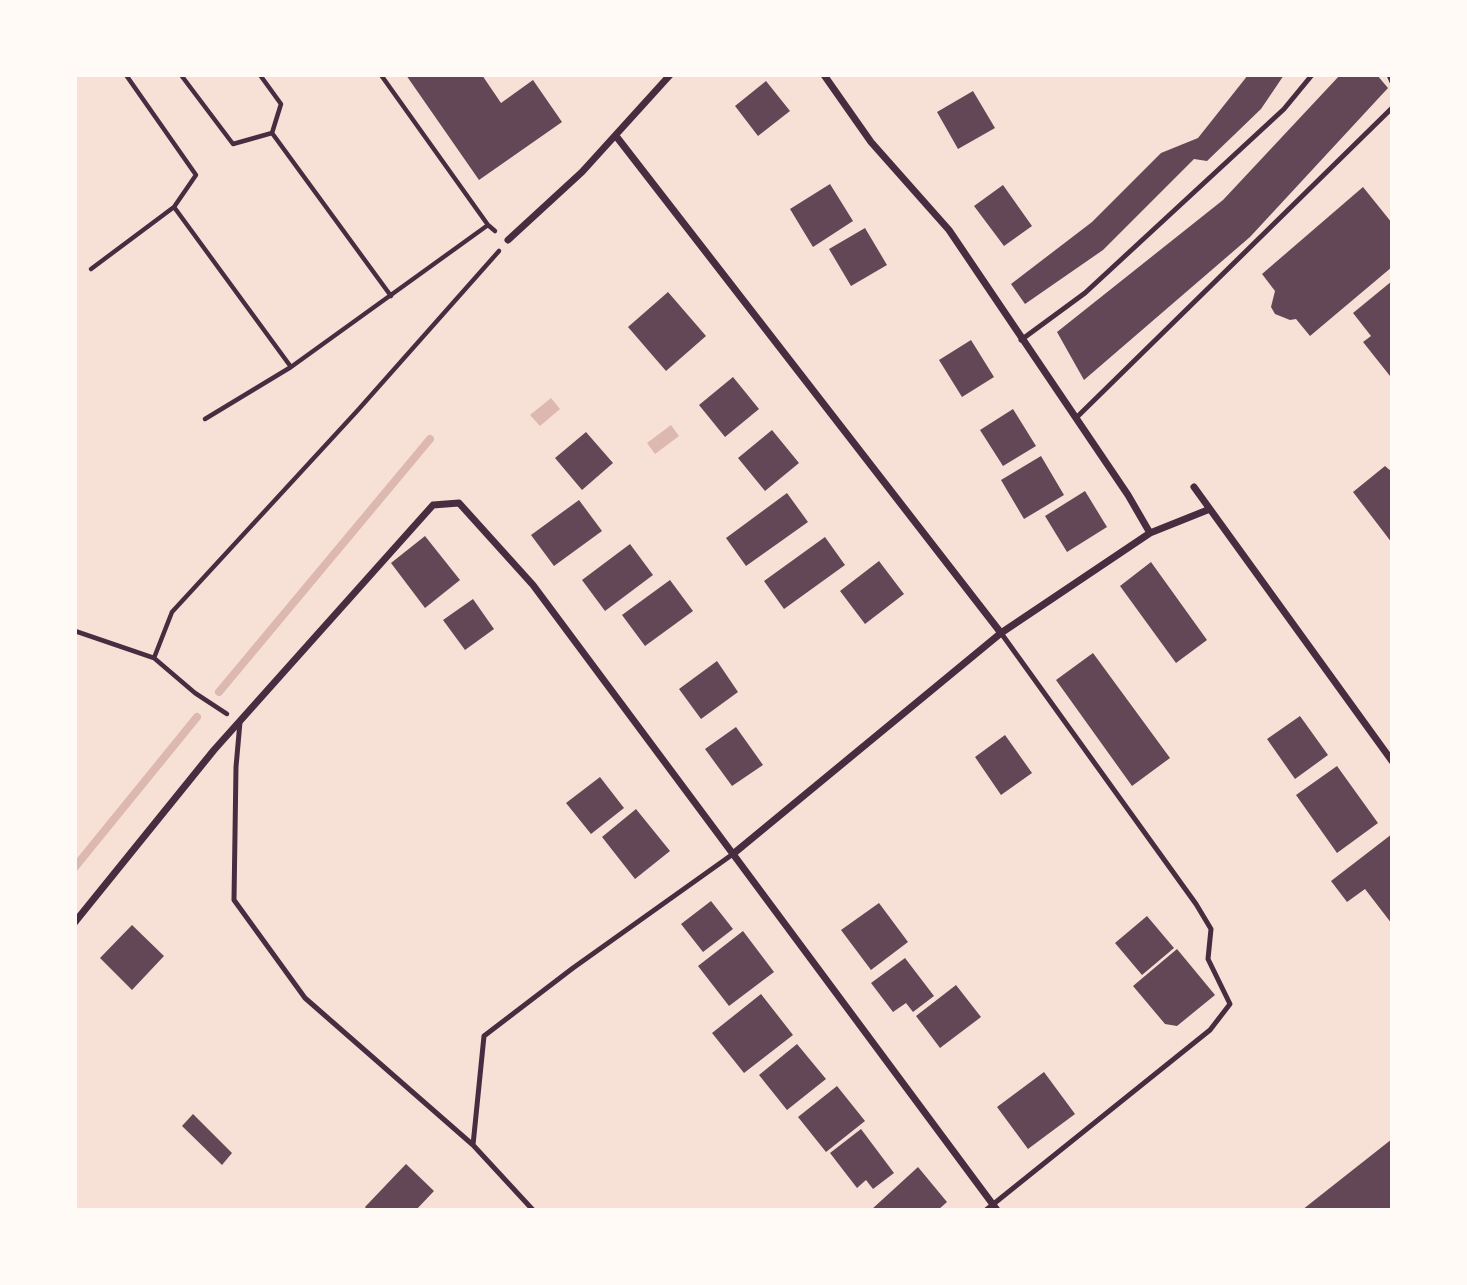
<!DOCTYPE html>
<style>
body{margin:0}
#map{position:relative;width:1467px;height:1285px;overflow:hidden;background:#f7e1d7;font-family:"DM Sans",sans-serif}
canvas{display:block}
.frame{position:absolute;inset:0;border:77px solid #fffaf5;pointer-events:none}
</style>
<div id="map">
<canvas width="1467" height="1285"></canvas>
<div class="frame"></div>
</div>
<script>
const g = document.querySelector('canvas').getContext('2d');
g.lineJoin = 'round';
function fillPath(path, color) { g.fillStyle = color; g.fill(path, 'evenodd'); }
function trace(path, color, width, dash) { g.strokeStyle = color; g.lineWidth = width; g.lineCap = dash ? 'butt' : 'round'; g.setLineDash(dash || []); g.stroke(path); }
fillPath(new Path2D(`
 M551 398 560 409 540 426 530 415Z
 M671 425 679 436 655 454 647 443Z`), '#dcb8b0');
trace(new Path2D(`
 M219 692 430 439
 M75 867 197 717`), '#dcb8b0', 8);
fillPath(new Path2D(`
 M406 75H482L501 103 533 80 562 122 479 180Z
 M1248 75H1284L1261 109 1207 161 1194 159 1103 250 1025 304 1011 284 1092 222 1161 153 1198 138Z
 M1340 75H1377L1388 88 1250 237 1084 380 1057 332 1223 200Z
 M766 81 790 111 758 136 735 106Z
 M973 91 995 128 958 149 937 112Z
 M830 184 853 221 813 247 790 209Z
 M1003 185 1032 226 1004 246 974 206Z
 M1363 187 1392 223V267L1310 336 1296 319 1290 320 1275 314 1271 307 1275 291 1262 274Z
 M865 228 887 265 851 286 829 249Z
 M1392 281V375L1390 376 1363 342 1371 336 1353 313Z
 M668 292 706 336 666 371 628 327Z
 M971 340 994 377 962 397 939 360Z
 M733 377 759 409 725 437 699 405Z
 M1013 409 1036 446 1003 466 980 430Z
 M772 430 799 463 765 491 738 458Z
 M586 432 613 463 582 490 555 458Z
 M1041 456 1064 495 1024 519 1001 480Z
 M1385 466 1392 472V543L1353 492Z
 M1085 491 1107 527 1067 552 1045 516Z
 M787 493 808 522 746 566 726 538Z
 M579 500 602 531 554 566 531 535Z
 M425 536 460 580 425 608 391 563Z
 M825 537 845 565 784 609 764 581Z
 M630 544 653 575 605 611 582 580Z
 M879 561 904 594 865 624 840 591Z
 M1151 562 1207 640 1176 663 1120 586Z
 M670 580 693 611 645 646 622 615Z
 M473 599 494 629 465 650 443 620Z
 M1093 653 1170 758 1132 786 1056 680Z
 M717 661 738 692 701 719 679 689Z
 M1300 716 1328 755 1295 779 1267 739Z
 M736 727 763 765 732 786 705 749Z
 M1005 735 1032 773 1001 795 975 757Z
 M1337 766 1378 823 1337 853 1296 795Z
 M600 777 624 808 591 834 566 803Z
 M636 809 670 851 635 879 602 837Z
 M1392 834V924L1365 889 1347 902 1331 881Z
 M711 901 733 929 703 952 681 924Z
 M879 903 908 942 871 970 841 930Z
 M1147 916 1174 948 1142 975 1115 943Z
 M132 925 164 956 132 990 100 958Z
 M743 931 774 972 729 1006 698 966Z
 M1177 949 1215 995 1177 1026 1165 1024 1133 986Z
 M905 958 934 996 913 1012 906 1003 893 1012 871 983Z
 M956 985 981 1017 940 1048 916 1016Z
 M761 994 793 1035 744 1073 712 1033Z
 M797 1044 826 1079 787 1110 759 1075Z
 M1044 1072 1075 1114 1028 1149 997 1107Z
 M837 1086 865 1121 826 1152 798 1117Z
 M193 1114 232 1153 222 1165 182 1126Z
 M861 1129 894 1173 873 1189 866 1180 857 1188 830 1153Z
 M1392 1139V1210H1302Z
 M406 1164 434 1191 416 1210H367L365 1207Z
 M918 1167 947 1202 938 1210H871Z`), '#644757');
trace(new Path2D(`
 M126 75 196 175 174 207 291 367
 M181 75 233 144 272 133 391 296
 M260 75 281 104 272 133
 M381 75 488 225
 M91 269 174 207
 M205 419 291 367 488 225 495 231
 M75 631 154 658 195 693 227 714
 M154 658 172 612 358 410 499 251`), '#4a2c40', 4.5);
trace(new Path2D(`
 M1389 75 1392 82
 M1021 340 1085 293 1284 109 1312 75
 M1076 418 1392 108
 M240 722 236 767 234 900 305 998 473 1145
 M533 1210 473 1145 484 1036 573 968 733 854
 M986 1210 1210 1030 1230 1004 1208 959 1211 929 1196 904 1001 633`), '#4a2c40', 5);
trace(new Path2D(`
 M824 75 871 142 949 230 1128 495 1150 533
 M616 136 1001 633
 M508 240 582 172 670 75
 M1194 487 1392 761
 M75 922 214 750 433 505 459 503 533 585 733 854
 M997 1210 733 854 1001 633 1150 533 1210 509`), '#4a2c40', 7);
</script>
